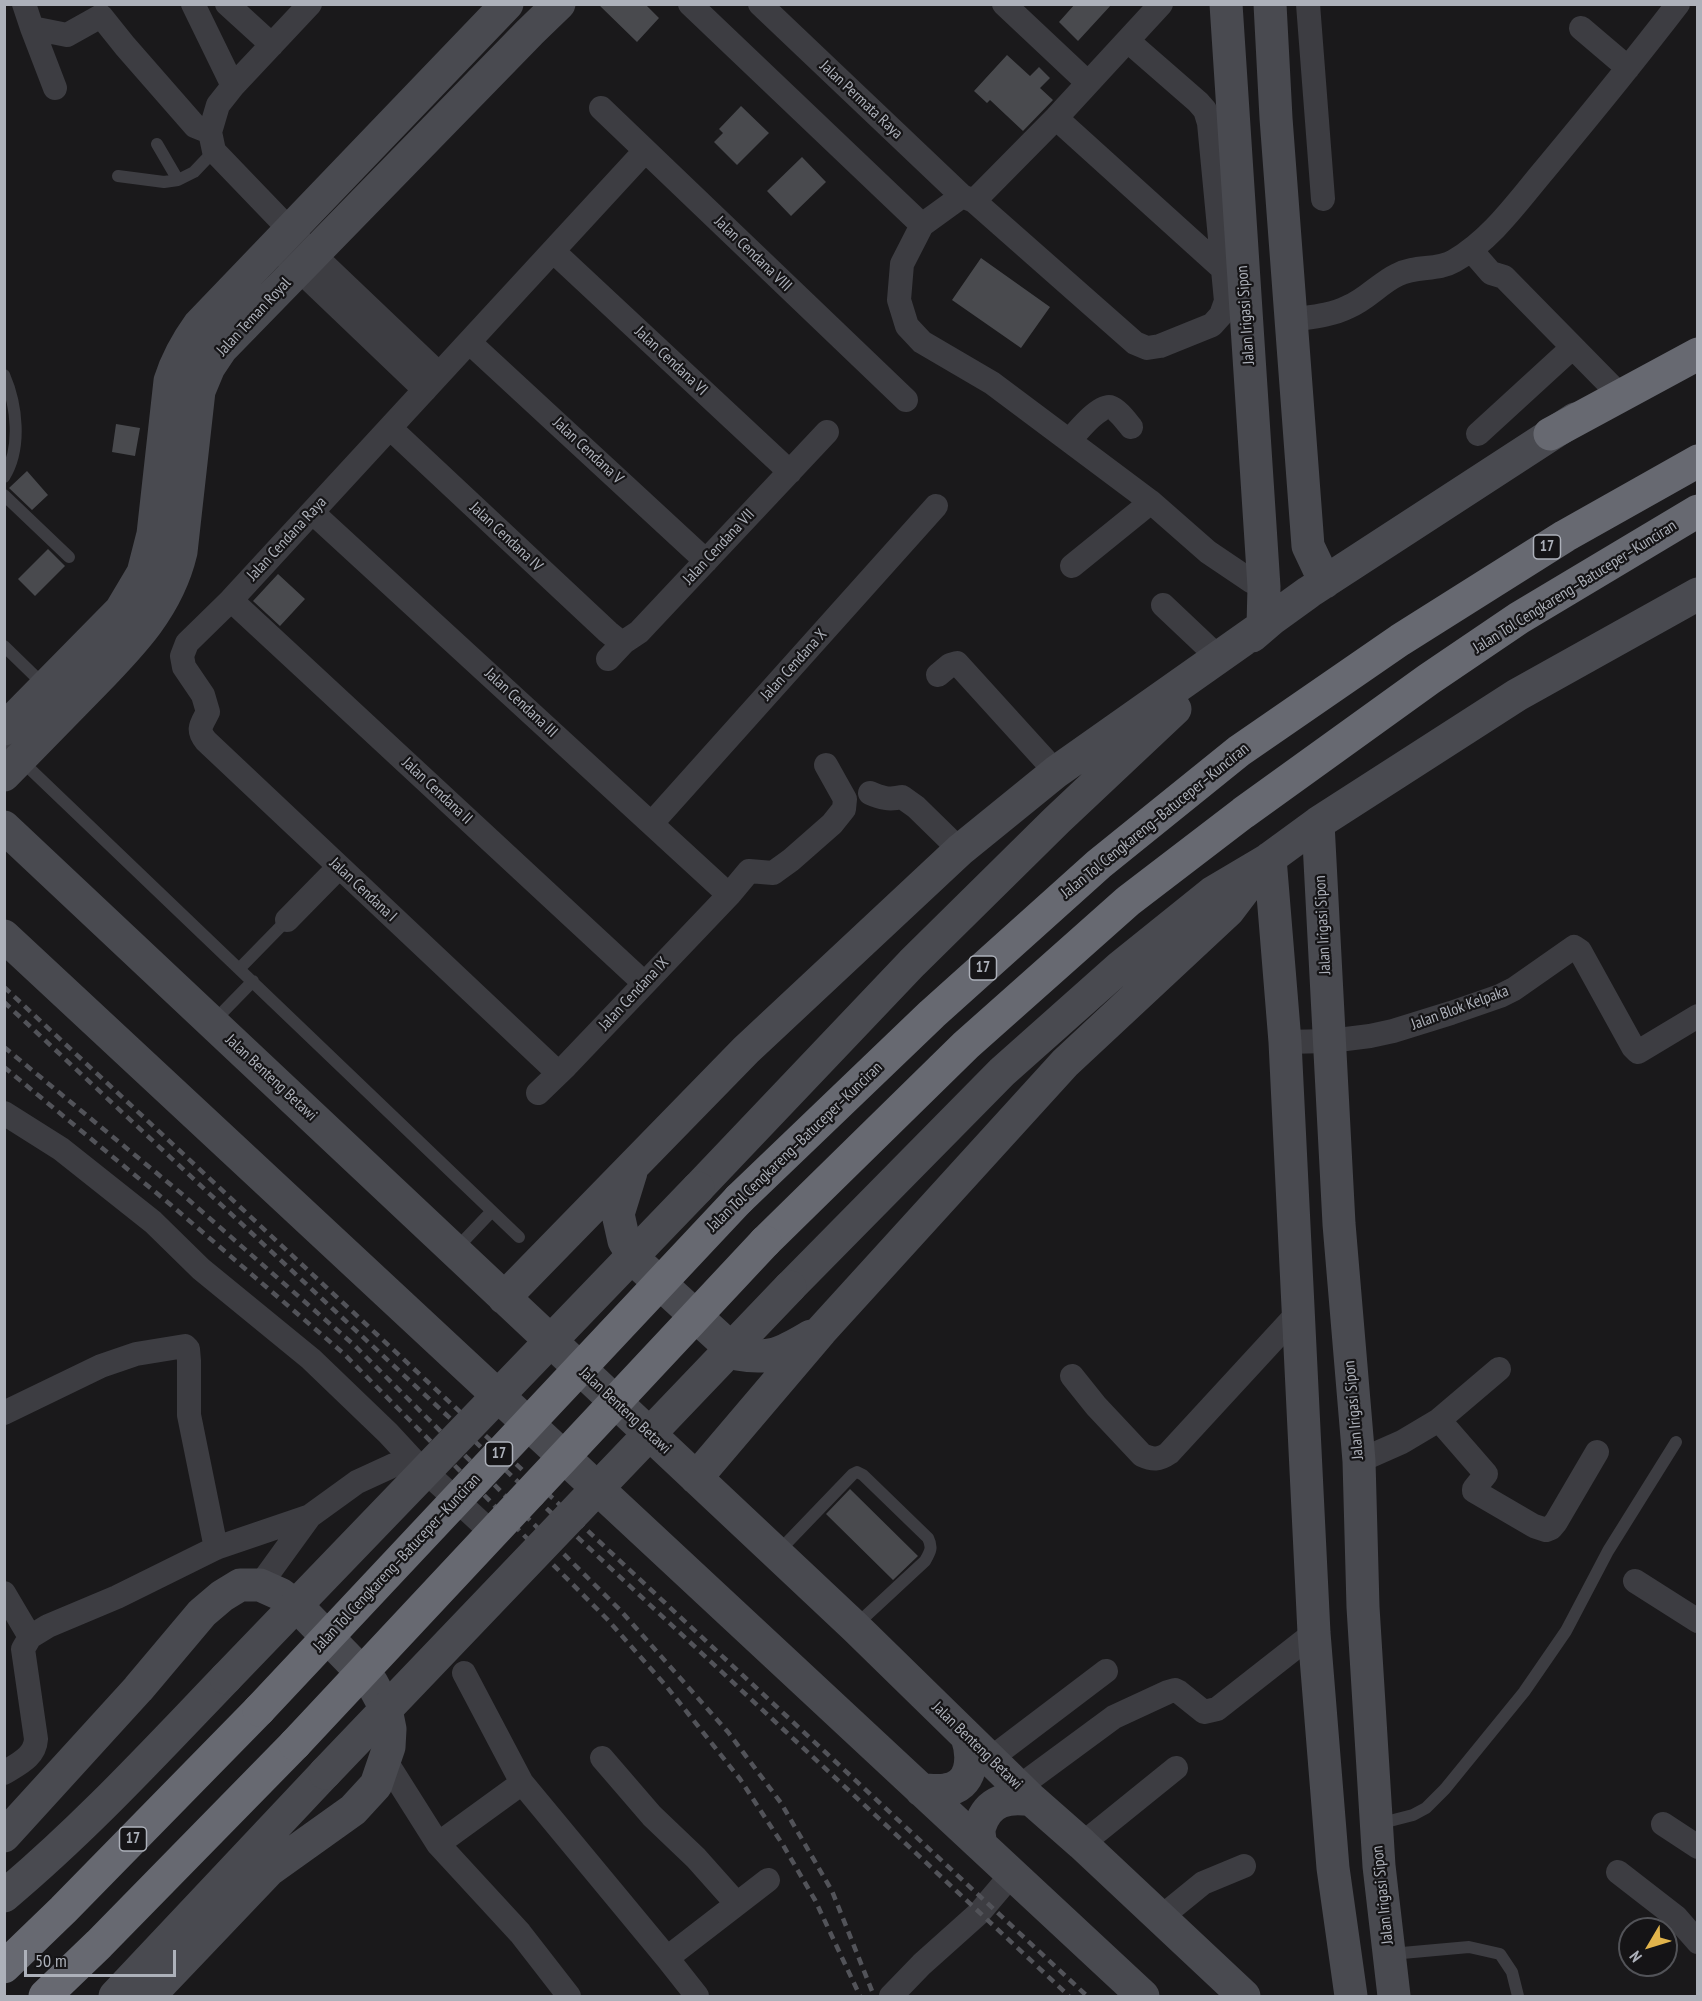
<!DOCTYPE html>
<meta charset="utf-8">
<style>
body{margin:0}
#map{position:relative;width:1702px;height:2001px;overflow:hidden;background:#1a191b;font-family:"PT Sans Narrow",sans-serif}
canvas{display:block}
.frame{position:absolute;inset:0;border:6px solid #adb1ba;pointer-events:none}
.north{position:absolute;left:1618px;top:1917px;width:60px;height:60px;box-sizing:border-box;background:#151416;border:2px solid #525358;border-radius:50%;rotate:232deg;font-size:16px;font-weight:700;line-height:24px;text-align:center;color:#adb1ba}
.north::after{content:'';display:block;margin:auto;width:21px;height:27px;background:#e1b44c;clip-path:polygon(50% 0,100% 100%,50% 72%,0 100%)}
.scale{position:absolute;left:24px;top:1950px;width:152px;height:27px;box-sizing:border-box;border:3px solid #adb1ba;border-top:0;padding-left:8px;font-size:18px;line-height:21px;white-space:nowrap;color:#adb1ba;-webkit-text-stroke:4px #151416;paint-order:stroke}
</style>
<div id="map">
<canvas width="1702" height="2001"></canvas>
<div class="frame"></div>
<div class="north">N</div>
<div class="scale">50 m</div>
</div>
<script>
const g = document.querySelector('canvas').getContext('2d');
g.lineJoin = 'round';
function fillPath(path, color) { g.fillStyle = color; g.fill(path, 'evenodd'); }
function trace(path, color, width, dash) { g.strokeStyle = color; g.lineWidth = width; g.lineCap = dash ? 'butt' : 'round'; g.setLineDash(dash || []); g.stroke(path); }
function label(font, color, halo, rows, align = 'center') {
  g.font = font + ' "PT Sans Narrow",sans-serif'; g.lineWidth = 4.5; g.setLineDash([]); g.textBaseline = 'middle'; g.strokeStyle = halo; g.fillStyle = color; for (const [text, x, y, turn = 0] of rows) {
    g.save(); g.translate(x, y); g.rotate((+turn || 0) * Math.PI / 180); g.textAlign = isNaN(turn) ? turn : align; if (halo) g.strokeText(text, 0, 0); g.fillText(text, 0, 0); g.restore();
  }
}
fillPath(new Path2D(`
 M598 4H645L659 18 637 42Z
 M1075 4H1112L1078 41 1059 22Z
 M1007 55 1030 76 1039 67 1050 78 1040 88 1053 100 1023 131 990 100 987 103 974 91Z
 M741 106 769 133 737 165 714 142 723 133 719 129Z
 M802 157 826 182 791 216 767 191Z
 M981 258 1050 307 1021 348 952 300Z
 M116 424 140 428 135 456 112 452Z
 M27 471 48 495 32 510 9 488Z
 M48 549 65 566 35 596 18 579Z
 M278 574 305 599 280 626 253 601Z
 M850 1489 918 1556 893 1580 826 1514Z`), '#494a4e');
trace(new Path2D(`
 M157 144 178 180 194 172 214 151
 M118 176 164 182 178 180
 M4 375C17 405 22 448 4 477
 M4 495 69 557
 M4 646 44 685
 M4 744 519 1237
 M240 968 287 920
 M213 1022 253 981
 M455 1250 492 1211
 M778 1552 853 1474 857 1472 863 1475 928 1538C933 1548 930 1552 925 1561L856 1625
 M1378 1824 1413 1815 1426 1808 1445 1789 1524 1692 1566 1631 1608 1551 1676 1442
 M1391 1954 1469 1947 1500 1954 1512 1972 1518 1996`), '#3d3d42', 12);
trace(new Path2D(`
 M24 4 32 28 67 35 101 16 125 46 195 126 210 132
 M193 4 233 86
 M227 4 272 45
 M310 4 233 86 218 105 210 132 214 151 313 254 439 374
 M690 4 922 225 962 196
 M760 4 962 196 974 201 1135 343 1147 348 1160 346 1212 325 1221 315 1226 301 1209 123 1205 110 1198 102 1128 41
 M1004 4 1088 83
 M1308 4 1323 199
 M32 28 55 88
 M1581 28 1628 68
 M601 108 906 400
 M1056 118 1223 269
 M974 201 1056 118 1161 4
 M922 225 902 264 899 300 907 326 922 342 992 383 1151 502 1208 552 1251 581 1264 587
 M1471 250 1491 273 1504 277 1617 392
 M553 251 790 472
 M288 259 425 390
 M1291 320C1310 317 1330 316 1348 307 1366 300 1380 283 1397 275 1416 265 1437 271 1454 261 1492 239 1518 201 1546 168 1591 114 1635 60 1678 4
 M469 342 706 561
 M390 428 608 632 618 640 624 642
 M1478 434 1573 347
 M1070 440C1077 432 1099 405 1110 407 1117 409 1126 421 1131 427
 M312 512 729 895
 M1072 566 1151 502
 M231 600 644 983
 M1163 605 1218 657
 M608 659 624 642 639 632 827 432
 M938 675 950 665 957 663 1056 772
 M870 793C881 798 889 800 902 797L916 807 960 850
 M652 823 936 506
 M287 920 339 867
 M1285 1042 1330 1041 1370 1036 1393 1031 1451 1013 1500 996 1514 989 1574 947 1580 951 1633 1047 1638 1052 1698 1016
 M560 1070 553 1068 206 741C196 729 202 724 208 712L203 695 184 667 182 656 187 643 231 600 645 151
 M538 1093 566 1066 729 895 749 871 773 873 791 860 832 824 844 809 845 799 826 765
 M4 1113 61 1149 153 1222 201 1269 311 1359 388 1433 413 1460
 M1072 1376 1096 1406 1142 1455C1153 1460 1159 1460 1169 1453L1298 1313
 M4 1413 101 1366 136 1354 185 1346 188 1349 189 1361V1415L216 1548
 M1439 1420 1486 1474 1474 1489V1491L1534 1526 1546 1530 1551 1528 1556 1522 1597 1452
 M1359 1461 1402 1442 1439 1420 1499 1369
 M1635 1581 1698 1621
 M260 1585 310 1516
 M4 1593 30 1637
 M464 1673 522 1783 667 1958 697 1996
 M602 1758 652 1816 696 1858 737 1904
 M990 1759 1106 1671
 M385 1760 438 1844
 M4 1773C18 1764 35 1757 36 1739L23 1649 30 1637 48 1626 117 1597 216 1548 310 1516 357 1482 394 1465 413 1460 489 1530
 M522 1783 438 1844 520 1933 569 1996
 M1019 1787 1114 1717 1168 1692 1175 1690 1179 1692 1204 1712 1217 1709 1314 1633
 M1663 1824 1698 1847
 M1082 1844 1176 1768
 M1618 1872 1676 1917 1698 1942
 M1160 1918 1203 1883 1244 1866
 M667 1958 768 1880
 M891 1996 922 1964 979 1913 1012 1874`), '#3d3d42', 24);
trace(new Path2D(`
 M1270 4 1276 118 1308 546 1325 582
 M1252 636 1273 618 1309 592 1575 419
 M4 729 121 610 143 573 153 534 170 381C177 359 186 343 199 325L507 4
 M4 775C34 744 64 714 94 683 132 644 168 607 181 552L199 391 209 367 221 349 530 32 559 4
 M1318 823 1339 1224 1359 1461 1363 1607 1379 1866 1394 1996
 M4 827 855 1627 1032 1800 1082 1844 1244 1996
 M1270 858 1285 1042 1314 1633 1333 1868 1351 1996
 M4 936 1143 1996
 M631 1172 618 1214 624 1241 639 1264 737 1354C772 1360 782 1353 811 1336
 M698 1188 912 963 1057 820 1175 709
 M790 1287 1002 1072 1120 967 1212 893 1266 861 1318 823 1517 695 1698 594
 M504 1298 746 1050 960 850 1056 772 1263 626 1264 587 1226 4
 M696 1478 821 1331 1065 1063 1228 911 1256 874
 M921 1790C929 1790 938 1791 945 1790 973 1787 974 1757 967 1737
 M4 1836 138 1689 202 1613 222 1596 240 1585H260L280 1594 298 1607 372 1683 386 1709 390 1729 389 1747 376 1785 353 1810 269 1870 149 1996
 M981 1845C980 1839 978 1832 980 1826 988 1800 1009 1796 1032 1800
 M4 1896C84 1829 154 1753 226 1678
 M115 1996 325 1773`), '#494a50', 33);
trace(new Path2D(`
 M1550 434 1698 354
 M739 1199 932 1014 1099 864 1239 751 1400 640 1565 536 1698 461
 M765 1242 966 1045 1128 901 1243 813 1429 679 1519 618 1698 511
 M4 1967 63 1910 259 1710
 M45 1996 99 1944 295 1744`), '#676971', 33);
trace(new Path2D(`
 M4 987 1087 1996
 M4 1002 1069 1996
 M4 1047 182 1194 354 1345 620 1610 728 1732 781 1803 832 1891 874 1996
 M4 1067 171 1205 343 1353 607 1619 667 1687 740 1779 783 1845 815 1900 860 1996`), '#525359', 4.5, [8, 6]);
trace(new Path2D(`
 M226 1678 698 1188
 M325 1773 790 1287`), '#494a50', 33);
trace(new Path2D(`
 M259 1710 739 1199
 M295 1744 765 1242`), '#676971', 33);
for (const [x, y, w] of [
 [1547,547,27],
 [983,968,27],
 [499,1454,27],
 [133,1839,27]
]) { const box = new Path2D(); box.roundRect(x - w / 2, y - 12, w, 24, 4.5); g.fillStyle = '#151416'; g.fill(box); trace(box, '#adb1ba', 1.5); }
label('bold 15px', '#adb1ba', null, [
 ["17",1547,547],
 ["17",983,968],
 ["17",499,1454],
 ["17",133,1839]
]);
label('16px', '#adb1ba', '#151416', [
 ["Jalan Permata Raya",861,100,43],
 ["Jalan Cendana VIII",753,254,44],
 ["Jalan Irigasi Sipon",1246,315,-94],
 ["Jalan Teman Royal",254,317,-47],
 ["Jalan Cendana VI",671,361,43],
 ["Jalan Cendana V",588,451,43],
 ["Jalan Cendana IV",506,537,43],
 ["Jalan Cendana Raya",287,539,-47],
 ["Jalan Cendana VII",719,547,-47],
 ["Jalan Tol Cengkareng–Batuceper–Kunciran",1575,587,-32],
 ["Jalan Cendana X",794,665,-48],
 ["Jalan Cendana III",521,703,43],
 ["Jalan Cendana II",437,791,43],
 ["Jalan Tol Cengkareng–Batuceper–Kunciran",1155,821,-39],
 ["Jalan Cendana I",363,890,43],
 ["Jalan Irigasi Sipon",1323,925,-93],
 ["Jalan Cendana IX",634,994,-47],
 ["Jalan Blok Kelpaka",1460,1008,-20],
 ["Jalan Benteng Betawi",271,1078,43],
 ["Jalan Tol Cengkareng–Batuceper–Kunciran",795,1147,-44],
 ["Jalan Irigasi Sipon",1354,1410,-95],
 ["Jalan Benteng Betawi",625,1411,43],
 ["Jalan Tol Cengkareng–Batuceper–Kunciran",397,1563,-47],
 ["Jalan Benteng Betawi",977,1746,44],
 ["Jalan Irigasi Sipon",1383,1895,-96]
]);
</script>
